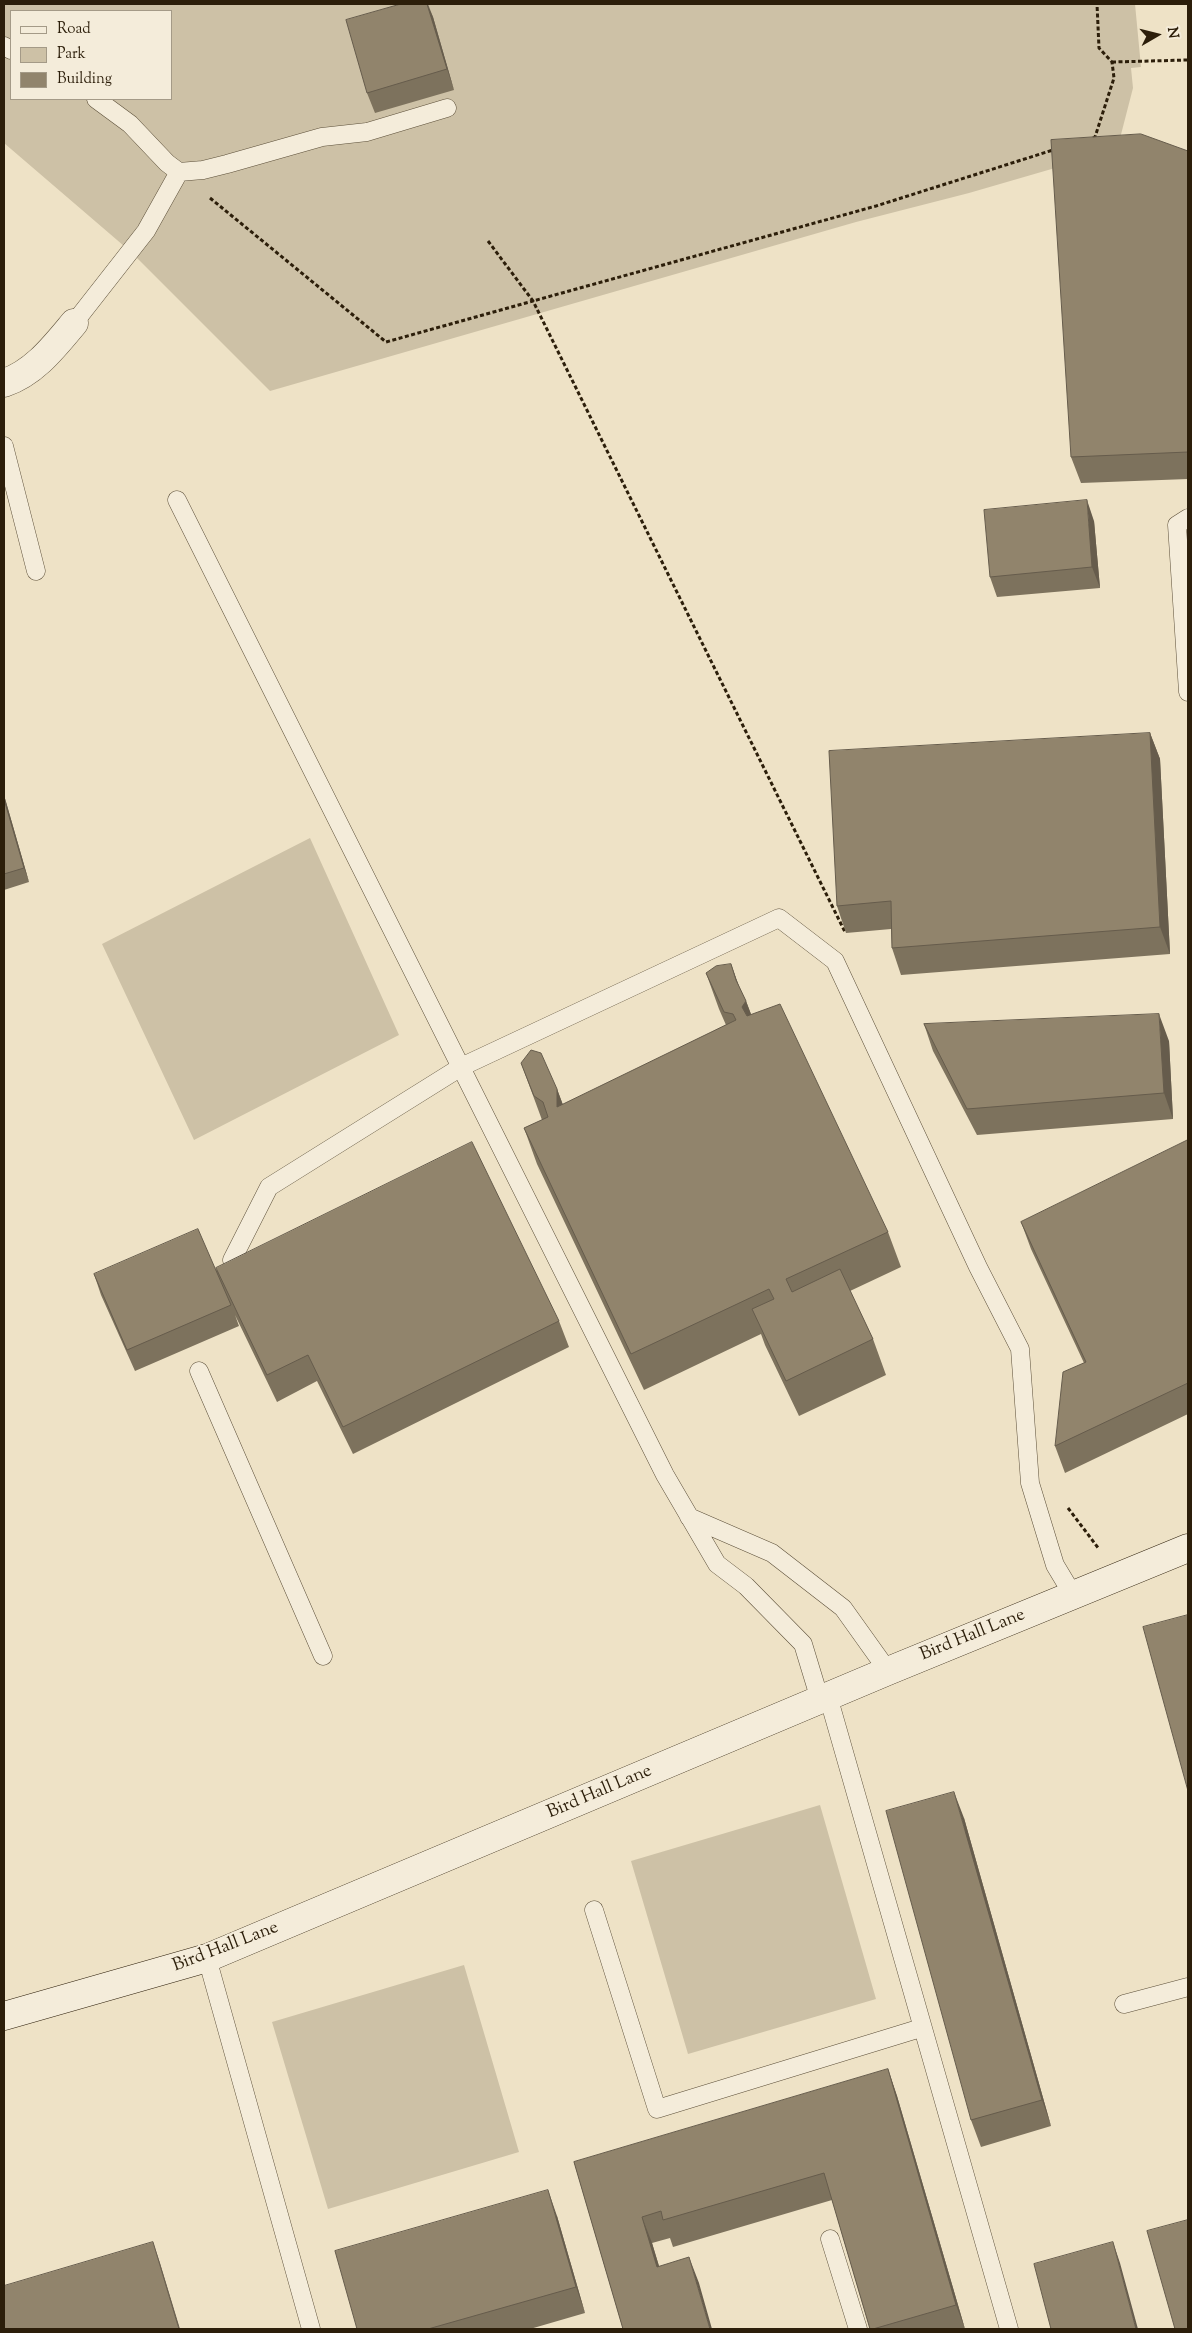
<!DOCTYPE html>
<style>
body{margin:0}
#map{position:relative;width:1192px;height:2333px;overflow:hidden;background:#eee2c6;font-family:"Sorts Mill Goudy",serif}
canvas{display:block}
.frame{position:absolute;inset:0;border:5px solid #2c1e0a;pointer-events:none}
.legend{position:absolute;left:10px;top:10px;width:162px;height:90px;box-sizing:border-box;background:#f4ecda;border:1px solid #a49a87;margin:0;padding:6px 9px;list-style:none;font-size:15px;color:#2c1e0a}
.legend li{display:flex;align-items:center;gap:10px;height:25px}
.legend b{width:25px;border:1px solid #a49a87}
.north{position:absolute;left:1132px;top:10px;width:50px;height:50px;-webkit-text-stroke:4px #f4ecda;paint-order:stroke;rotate:82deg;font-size:14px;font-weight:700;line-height:20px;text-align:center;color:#2c1e0a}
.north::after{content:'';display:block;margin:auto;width:18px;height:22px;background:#2c1e0a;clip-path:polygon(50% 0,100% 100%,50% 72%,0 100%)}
</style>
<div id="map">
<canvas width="1192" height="2333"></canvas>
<div class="frame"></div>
<ul class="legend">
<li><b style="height:6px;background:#f4ecda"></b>Road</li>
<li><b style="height:14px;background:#cdc1a6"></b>Park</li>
<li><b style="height:14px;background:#91846c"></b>Building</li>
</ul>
<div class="north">N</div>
</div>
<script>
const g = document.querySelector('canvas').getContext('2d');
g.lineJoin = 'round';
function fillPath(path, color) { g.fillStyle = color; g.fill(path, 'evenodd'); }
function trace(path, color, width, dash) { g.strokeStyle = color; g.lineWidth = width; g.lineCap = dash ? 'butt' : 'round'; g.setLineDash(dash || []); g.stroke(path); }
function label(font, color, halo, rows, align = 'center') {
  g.font = font + ' "Sorts Mill Goudy",serif'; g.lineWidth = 4; g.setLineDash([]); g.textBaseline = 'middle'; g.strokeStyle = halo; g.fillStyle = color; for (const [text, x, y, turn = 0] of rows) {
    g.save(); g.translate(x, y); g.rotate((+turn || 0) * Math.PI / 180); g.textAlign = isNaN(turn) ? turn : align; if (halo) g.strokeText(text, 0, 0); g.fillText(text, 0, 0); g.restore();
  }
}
fillPath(new Path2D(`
 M4 4H1135L1141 67 1131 68 1133 88 1117 150 969 193 856 222 270 391 131 252 4 143ZM11 11H171V99H11Z
 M310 838 399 1035 194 1140 102 944Z
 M820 1805 876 1999 688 2054 631 1861Z
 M464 1965 519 2152 328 2209 272 2022Z`), '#cdc1a6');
const lane = new Path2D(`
 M4 46 11 50
 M96 99 130 124 167 163 179 172 203 170 227 164 322 137 367 132 447 108
 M74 323 146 231 179 172
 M4 446 36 571
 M177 500 665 1475 717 1564 746 1586 803 1644 820 1700
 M1188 518 1177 525 1188 692
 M232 1260 269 1187 461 1067 779 918 835 961 978 1267 1020 1349 1030 1483 1055 1565 1073 1595
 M199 1371 323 1656
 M689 1517 772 1553 843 1608 888 1671
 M828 1696 1009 2329
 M594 1910 657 2109 921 2028
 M207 1958 311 2329
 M1124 2004 1188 1987
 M830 2239 858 2329`);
const street = new Path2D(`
 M4 383C34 373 54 347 74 323`);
const secondary = new Path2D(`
 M4 2016 207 1958 888 1671 1188 1548`);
trace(lane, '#5c4f39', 19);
trace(street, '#5c4f39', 29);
trace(secondary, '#2c1e0a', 29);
trace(new Path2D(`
 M1112 62 1188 60
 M1093 138 1095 137 1114 78 1112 62 1099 48 1097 4
 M210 198 386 342 533 301 845 932
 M488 241 533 301 876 206 1053 150
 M1068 1508 1099 1549`), '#2c1e0a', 3, [4, 2.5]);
trace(lane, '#f4ecda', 18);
trace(street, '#f4ecda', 28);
trace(secondary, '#f4ecda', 28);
fillPath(new Path2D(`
 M401 4H428L433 17 454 90 375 113 367 93Z
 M1188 151V479L1081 483 1071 457Z
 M1094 521 1100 588 997 597 990 577Z
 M1150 733 1160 759 1170 954 901 975 892 948 891 929 846 933 837 906Z
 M4 795 29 882 4 890Z
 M731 964 739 987 746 1001 751 1014 888 1232 901 1267 850 1291 873 1339 886 1375 799 1416 765 1345 761 1334 644 1390 537 1164 524 1128 542 1120 521 1063 557 1089 563 1105 726 1025 719 1009 706 973Z
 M924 1024 1169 1041 1173 1119 977 1135 933 1051Z
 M1188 1140V1414L1065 1473 1055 1446 1084 1363 1031 1249 1021 1222Z
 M216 1270 559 1321 569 1347 353 1454 317 1381 277 1402 235 1315 239 1326 135 1371 101 1295 94 1274Z
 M964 1818 1051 2126 981 2147 971 2120Z
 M888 2069 897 2096 965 2329H870L832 2200 673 2247 670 2238 652 2243 659 2266 699 2283 623 2329 574 2162Z
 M557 2216 585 2313 530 2329H357Z`), '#7d725d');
fillPath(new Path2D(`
 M427 4 433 17 454 90 447 69Z
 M1087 500 1094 521 1100 588 1092 567Z
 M1150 733 1160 759 1170 954 1160 927Z
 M4 795 29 882 24 868 4 799Z
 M731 964 745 1003 746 1001 759 1036 742 1007 736 980Z
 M1159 1014 1169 1041 1173 1119 1164 1093Z
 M557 1089 570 1124 557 1107Z
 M954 1792 964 1818 1051 2126 1042 2100Z
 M888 2069 897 2096 965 2329 956 2305Z
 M548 2190 557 2216 585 2313 576 2287Z
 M642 2217 652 2243 667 2293 657 2267Z
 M153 2242 160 2263 180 2329H179Z
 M1113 2242 1120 2263 1138 2329H1136Z
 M689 2257 699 2283 712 2329H710Z`), '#665c4c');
const building = new Path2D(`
 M401 4H427L447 69 367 93 346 20Z
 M1141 134 1188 151V452L1071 457 1051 140Z
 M1087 500 1092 567 990 577 984 510Z
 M1150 733 1160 927 892 948 891 901 837 906 829 751Z
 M4 799 24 868 4 874Z
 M731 964 736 980 746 1001 742 1007 747 1016 780 1004 888 1232 786 1279 792 1292 840 1269 873 1339 786 1381 752 1309 774 1299 769 1289 631 1354 524 1128 548 1117 543 1102 534 1096 521 1063 531 1050 541 1053 557 1089V1107L736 1020 733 1014 724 1012 706 973 716 966Z
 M1159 1014 1164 1093 967 1109 924 1024Z
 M1188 1140V1383L1055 1446 1063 1372 1086 1362 1021 1222Z
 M472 1142 559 1321 343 1427 308 1355 267 1375 216 1268Z
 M198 1229 231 1305 127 1350 94 1274Z
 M1188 1615V1791L1143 1627Z
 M954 1792 1042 2100 971 2120 886 1811Z
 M888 2069 956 2305 873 2329H870L824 2173 663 2220 661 2211 642 2217 657 2267 689 2257 710 2329H623L574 2162Z
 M548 2190 576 2287 428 2329H357L335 2251Z
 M1188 2220V2329H1175L1147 2231Z
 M153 2242 179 2329H4V2286Z
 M1113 2242 1136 2329H1051L1034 2264Z`);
fillPath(building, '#91846c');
trace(building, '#665c4c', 1);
label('18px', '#2c1e0a', '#f4ecda', [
 ["Bird Hall Lane",973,1636,-22],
 ["Bird Hall Lane",600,1793,-23],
 ["Bird Hall Lane",226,1948,-21]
]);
</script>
